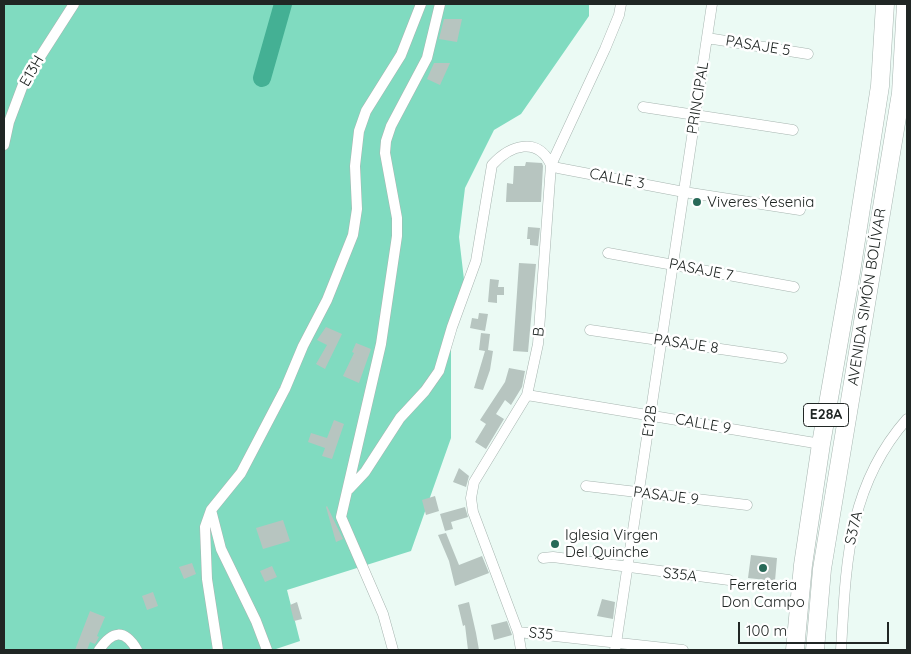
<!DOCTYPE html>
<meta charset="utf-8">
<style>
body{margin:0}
#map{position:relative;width:911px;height:654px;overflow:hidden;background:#ebfaf4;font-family:Quicksand,sans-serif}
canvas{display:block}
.frame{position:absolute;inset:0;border:5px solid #202624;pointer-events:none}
.scale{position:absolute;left:738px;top:622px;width:151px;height:22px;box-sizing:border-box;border:2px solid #202624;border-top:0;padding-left:6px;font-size:15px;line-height:18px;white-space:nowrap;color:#202624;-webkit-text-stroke:4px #fff;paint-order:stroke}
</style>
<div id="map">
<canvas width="911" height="654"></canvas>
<div class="frame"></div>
<div class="scale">100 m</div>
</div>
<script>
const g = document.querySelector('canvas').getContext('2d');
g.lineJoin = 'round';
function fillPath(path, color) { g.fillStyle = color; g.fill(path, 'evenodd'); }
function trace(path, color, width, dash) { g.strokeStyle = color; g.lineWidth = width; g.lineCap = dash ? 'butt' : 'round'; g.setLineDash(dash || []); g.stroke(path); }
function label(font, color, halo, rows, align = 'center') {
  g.font = font + ' Quicksand,sans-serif'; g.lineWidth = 5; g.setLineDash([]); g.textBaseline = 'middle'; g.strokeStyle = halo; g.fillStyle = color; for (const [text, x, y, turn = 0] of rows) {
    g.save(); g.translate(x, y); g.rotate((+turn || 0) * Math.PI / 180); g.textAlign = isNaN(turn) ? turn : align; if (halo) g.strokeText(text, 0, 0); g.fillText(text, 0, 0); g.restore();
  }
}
fillPath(new Path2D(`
 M4 4H589V16L521 114 494 130 465 188 459 237 465 288 451 348V438L411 551 287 590 300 641 273 650H4Z`), '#80dbc0');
trace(new Path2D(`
 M262 78 283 4`), '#44b094', 18);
fillPath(new Path2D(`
 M444 19H462L457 42 439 39Z
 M434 63H450L440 85 427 79Z
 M526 162 542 163 543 166 541 202H506L507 183 513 184 514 166H525Z
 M528 227 540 228 538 246 530 245V239H527Z
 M519 263 536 264 528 352 513 351Z
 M490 279 499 280 498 287H504V295H497V303L488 302Z
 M479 313 488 314 485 331 470 328 472 318 478 319Z
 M326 327 342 334 325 369 316 364 327 345 317 340Z
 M481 333 490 334 488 350 493 351 490 370 483 390 474 388 485 351 479 350Z
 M356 343 371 349 359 383 343 376 354 353 352 352Z
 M509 368 525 371 522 387 511 405 505 400 496 414 504 419 486 449 475 442 486 424 480 420 505 382Z
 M334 420 344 424 332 459 322 456 325 448 308 442 311 433 327 438Z
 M459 468 469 476 466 487 453 482Z
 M435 496 439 511 426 515 422 500Z
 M327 506 343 539 336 542 326 507Z
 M465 507 468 517 451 522 453 529 445 531 440 514Z
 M283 520 290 541 263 549 256 528Z
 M446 533 459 565 482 556 489 573 455 586 449 561 438 535Z
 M751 555 777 558 775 581 748 578Z
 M192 563 196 574 184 579 179 567Z
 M272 566 277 577 265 582 260 571Z
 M153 592 158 606 147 610 142 596Z
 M602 599 615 602 613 619 597 616Z
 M297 602 302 619 294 621 290 605Z
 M469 602 476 633 479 650H468L465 625 463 626 458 605Z
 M90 611 105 617 97 636 99 637 95 644 90 642 87 650H75Z
 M507 621 512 635 494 640 491 625Z`), '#b7c5c0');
const minor = new Path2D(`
 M707 38 808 54
 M643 107 793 130
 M4 145 9 122 24 82 74 4
 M551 165 558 168 684 192 800 210
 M608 253 794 287
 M590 330 782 358
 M527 395 821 444
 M586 486 747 505
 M349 489 365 472 400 418 425 391 439 371 452 327 476 261 492 165C510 145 538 136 551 165
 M211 510 221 549 256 621 267 650
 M543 558 553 557 729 580
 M518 632 683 650
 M99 650C112 631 124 628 137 650
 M218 650 207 579 205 527 211 510 241 473 285 389 303 346 327 300 353 235 357 209 355 166 359 131 366 111 401 55 421 4
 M393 650 383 614 341 517 381 344 397 236V218L385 153 386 141 391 126 427 58 440 4
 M521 650 518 632 473 512 471 498 474 482 527 395 538 344 551 165 605 49 619 15 621 4
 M615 650 712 4
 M841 650C846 565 847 487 907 419`);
const trunk = new Path2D(`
 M795 650 803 565 821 444 851 272 880 86 885 4
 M815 650 822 569 901 93 906 4`);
trace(minor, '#a7b5b0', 11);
trace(trunk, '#a7b5b0', 19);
trace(minor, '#fff', 10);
trace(trunk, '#fff', 18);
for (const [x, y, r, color] of [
 [697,202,5,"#286958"],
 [555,544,5,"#286958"],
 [763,568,5,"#286958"]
]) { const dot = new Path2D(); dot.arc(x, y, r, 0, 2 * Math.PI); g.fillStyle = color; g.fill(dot); trace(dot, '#fff', 2); }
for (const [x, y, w] of [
 [826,415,45]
]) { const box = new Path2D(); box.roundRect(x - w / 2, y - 11.5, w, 23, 4); g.fillStyle = '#fff'; g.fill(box); trace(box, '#202624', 1); }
label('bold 14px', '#202624', null, [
 ["E28A",826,415]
]);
label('15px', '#202624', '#fff', [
 ["PASAJE 5",758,46,9],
 ["E13H",32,71,-60],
 ["PRINCIPAL",698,98,-81],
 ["CALLE 3",617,179,11],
 ["PASAJE 7",701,270,11],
 ["AVENIDA SIMÓN BOLÍVAR",867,297,-81],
 ["B",539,332,-84],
 ["PASAJE 8",686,344,8],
 ["E12B",650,421,-82],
 ["CALLE 9",703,424,10],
 ["PASAJE 9",666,496,7],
 ["S37A",854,528,-77],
 ["S35A",680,575,7],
 ["S35",541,634,6]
]);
label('15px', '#202624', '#fff', [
 ["Viveres Yesenia",707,202],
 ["Iglesia Virgen",565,535],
 ["Del Quinche",565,552],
 ["Ferreteria",763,585,"center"],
 ["Don Campo",763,602,"center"]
], 'left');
</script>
